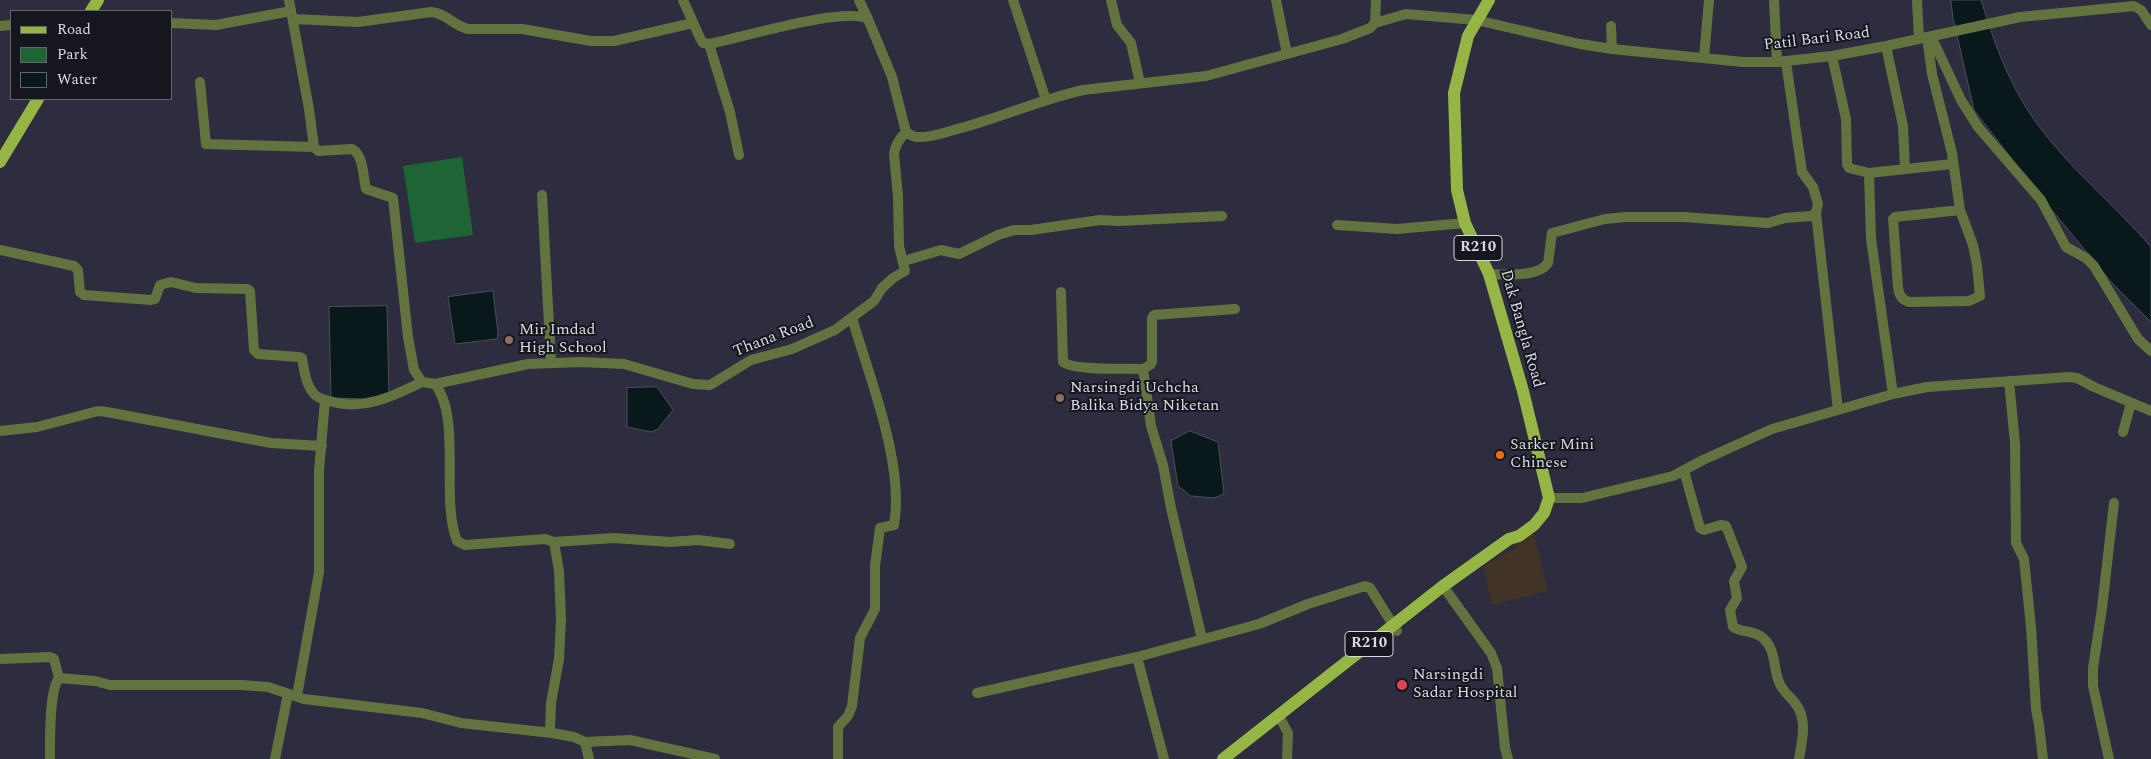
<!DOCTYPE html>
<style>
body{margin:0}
#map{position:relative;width:2151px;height:759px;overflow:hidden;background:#2d2d3f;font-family:Spectral,serif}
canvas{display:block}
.legend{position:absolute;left:10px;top:10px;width:162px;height:90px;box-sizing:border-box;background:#16161e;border:1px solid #64646e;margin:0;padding:6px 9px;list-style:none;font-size:15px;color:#d9d9e5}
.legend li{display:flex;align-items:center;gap:10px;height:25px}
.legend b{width:25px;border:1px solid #64646e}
</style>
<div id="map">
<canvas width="2151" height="759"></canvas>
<ul class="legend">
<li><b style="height:6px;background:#95b645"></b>Road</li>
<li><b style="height:14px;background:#1e6536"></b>Park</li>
<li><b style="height:14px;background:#09181b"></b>Water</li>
</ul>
</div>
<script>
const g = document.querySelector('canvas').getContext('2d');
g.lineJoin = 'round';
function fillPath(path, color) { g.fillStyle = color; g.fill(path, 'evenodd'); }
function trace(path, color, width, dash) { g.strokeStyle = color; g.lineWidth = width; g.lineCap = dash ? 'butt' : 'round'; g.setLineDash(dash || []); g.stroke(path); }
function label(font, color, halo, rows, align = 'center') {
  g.font = font + ' Spectral,serif'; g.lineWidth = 4; g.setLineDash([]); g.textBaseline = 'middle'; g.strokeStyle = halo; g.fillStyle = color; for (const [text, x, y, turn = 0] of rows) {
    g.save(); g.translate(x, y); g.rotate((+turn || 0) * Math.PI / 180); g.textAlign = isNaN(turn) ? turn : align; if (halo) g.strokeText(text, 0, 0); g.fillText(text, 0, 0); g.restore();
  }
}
fillPath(new Path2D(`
 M1534 534 1548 591 1492 605 1483 566 1517 547 1515 538Z`), '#413426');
fillPath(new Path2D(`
 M462 157 473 235 415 243 403 166Z`), '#1e6536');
const water = new Path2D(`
 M1951 0H1981C1994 42 2008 82 2033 118 2066 166 2113 203 2151 247V322L2113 284 2046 203 1974 110 1953 18Z
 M493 291 498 333 497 339 455 344 448 297Z
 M387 306 389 395 366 399 331 398 329 307Z
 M657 387 673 410 658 429 651 432 627 427V388Z
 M1190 431 1218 442 1224 494 1214 498 1191 496 1178 486 1171 441Z`);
fillPath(water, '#09181b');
trace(water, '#475258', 1);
trace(new Path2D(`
 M289 0 309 109 314 147 318 151 352 149C364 155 363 178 366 189L393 198 408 337 414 370 422 382 435 384C462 418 440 498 457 541L465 545 545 539 554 542 614 538 670 542 698 540 730 544
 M683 0 700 38 703 43 709 44C741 38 845 6 868 19L892 77 906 132C910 135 912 136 916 137 928 138 940 134 950 131 996 120 1038 100 1083 90L1206 76 1342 39 1370 28 1375 23 1406 14 1476 20 1580 44 1612 49 1743 62H1777L1832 56 1886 46 2020 17 2134 6 2141 10 2151 25
 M859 0 868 19
 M1013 0 1046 100
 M1111 0 1117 25 1131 43 1140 83
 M1276 0 1287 54
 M1774 0 1777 62
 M1917 0 1919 39
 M293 19 358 22 431 12C446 13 454 26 468 29H522L591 41H614L693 23
 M171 23 216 25 291 11
 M1375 23 1376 0
 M0 26 11 25
 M1611 26 1612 49
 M1931 36 1961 100 1978 127 2041 200 2066 247 2086 258 2094 266 2138 339 2151 351
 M1927 38 1932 74 1952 153 1960 210 1973 245 1977 265 1980 296 1969 301 1909 302C1901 299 1899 295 1898 287L1893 219 1895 217 1960 210
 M709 44 730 112 739 155
 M1886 46 1903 126 1905 168
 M1832 56 1846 119 1847 164 1849 168 1869 173 1952 164
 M1704 58 1709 0
 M200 82 206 144 314 147
 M1869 173 1871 239 1893 394
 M542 195 551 362
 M1816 213 1838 410
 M1337 225 1397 229 1465 223
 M0 250 74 266 78 270 80 292 84 295 151 300 155 299 160 285 171 282 196 288 247 289 250 291 254 350 258 354 299 357 302 358C304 370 306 386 315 395 321 400 330 401 337 403 369 409 394 395 422 382
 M904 261 941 250 959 254 998 235 1014 230H1031L1100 220 1119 221 1222 216
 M1489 274C1504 275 1539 277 1548 263L1552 233 1605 219 1626 217H1683L1768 223 1785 218 1811 216 1816 213 1818 204 1813 187 1802 172 1786 62
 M1061 292 1063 362C1074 371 1126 368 1143 369L1151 426 1163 465 1171 508 1202 639
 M1143 369 1150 365 1152 362V318L1154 315 1235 309
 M2009 381 2015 443 2016 543 2024 559 2031 627 2036 709 2039 725 2043 759
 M435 384 528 364 581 362 624 364 693 384 710 385 751 360 792 349 835 330 874 301 882 288 893 278 905 271 899 246 898 196 894 154C895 145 900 138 906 132
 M0 431 37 427 98 411 107 412 271 443 322 446
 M2123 432 2131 403
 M1684 471 1700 528 1704 530 1721 525 1726 526 1742 567 1734 581 1737 598 1730 610 1733 627C1743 633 1755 630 1764 639 1776 650 1773 668 1779 682 1782 691 1790 696 1795 703 1808 719 1802 741 1799 759
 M1549 498H1582L1673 476 1703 460 1772 429 1893 394 1927 387 2069 377 2077 378 2094 387 2151 411
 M1443 586 1491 653 1497 668 1505 748 1508 759
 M1137 657 1164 759
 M0 659 50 657 54 659 59 678
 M59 678 95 681 110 685H241L268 687 304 699 422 713 461 723 552 733 574 737 585 742 630 740 715 759
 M977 693 1137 657 1259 624 1308 604 1365 586 1370 588 1397 631
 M297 696 319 572V471L325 400
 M1279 716 1288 733 1287 759
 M552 733 550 730 551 703 559 659 561 620 559 571 554 542
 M585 742 589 759
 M50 759C50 742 49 690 59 678
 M275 759 288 694
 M838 759V727L848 716 852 706 860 638 875 609V566L880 528 894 525C905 465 869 376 852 318
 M2109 759 2093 686V668L2102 608 2114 503`), '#627340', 10);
trace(new Path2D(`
 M91 11 98 0
 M0 162 38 99
 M1223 759 1443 586 1509 539 1519 536 1534 525 1544 513 1549 498 1523 391 1489 274 1465 223 1457 190 1454 93 1468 36 1489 0`), '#95b645', 12);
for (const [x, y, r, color] of [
 [509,340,5,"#8d6e63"],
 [1060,398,5,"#8d6e63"],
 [1500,455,5,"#e8710a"],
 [1402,685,6,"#e0444e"]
]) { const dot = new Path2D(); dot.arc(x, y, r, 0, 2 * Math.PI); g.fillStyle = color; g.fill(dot); trace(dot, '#16161e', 2); }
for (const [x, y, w] of [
 [1478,248,48],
 [1369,644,48]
]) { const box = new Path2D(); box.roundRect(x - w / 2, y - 12.5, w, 25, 4); g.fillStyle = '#16161e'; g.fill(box); trace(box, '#d9d9e5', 1); }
label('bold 15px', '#d9d9e5', null, [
 ["R210",1478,248],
 ["R210",1369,644]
]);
label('16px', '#d9d9e5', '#16161e', [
 ["Patil Bari Road",1817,40,-7],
 ["Dak Bangla Road",1521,329,74],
 ["Thana Road",774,338,-21]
]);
label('16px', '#d9d9e5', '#16161e', [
 ["Mir Imdad",519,331],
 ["High School",519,349],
 ["Narsingdi Uchcha",1070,389],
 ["Balika Bidya Niketan",1070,407],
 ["Sarker Mini",1510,446],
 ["Chinese",1510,464],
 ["Narsingdi",1413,676],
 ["Sadar Hospital",1413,694]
], 'left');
</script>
